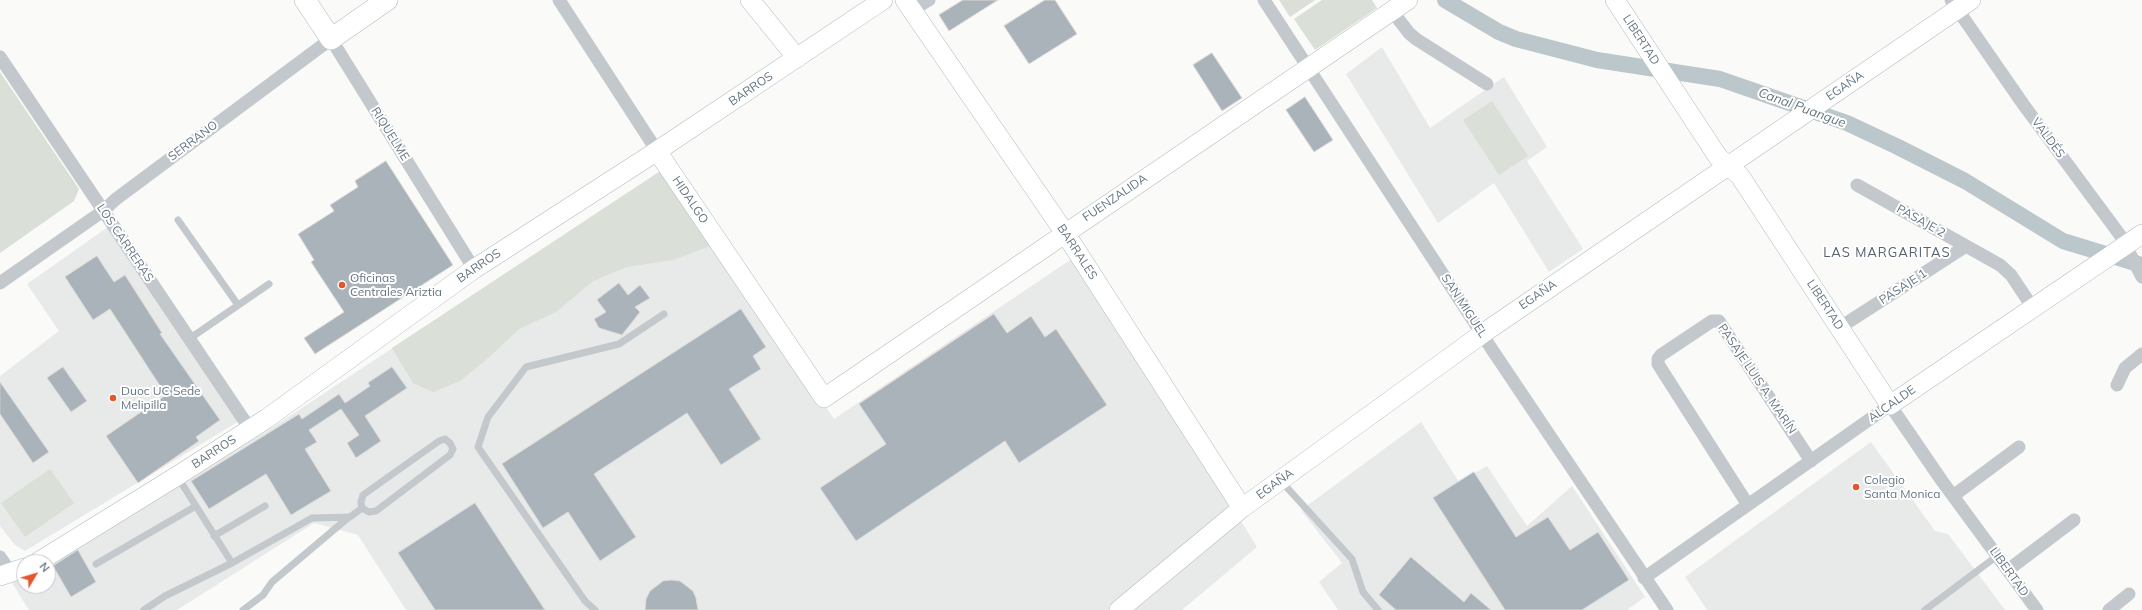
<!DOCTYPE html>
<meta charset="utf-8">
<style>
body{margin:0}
#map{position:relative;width:2142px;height:610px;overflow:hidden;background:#fafaf8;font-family:Mulish,sans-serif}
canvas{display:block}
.north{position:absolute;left:16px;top:554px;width:40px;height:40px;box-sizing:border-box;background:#fff;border:1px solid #c1c8cd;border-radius:50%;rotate:52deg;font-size:11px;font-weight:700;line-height:16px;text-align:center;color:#657683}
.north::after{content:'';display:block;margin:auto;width:14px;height:18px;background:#e4572e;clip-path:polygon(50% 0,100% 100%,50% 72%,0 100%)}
</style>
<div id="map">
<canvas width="2142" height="610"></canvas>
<div class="north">N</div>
</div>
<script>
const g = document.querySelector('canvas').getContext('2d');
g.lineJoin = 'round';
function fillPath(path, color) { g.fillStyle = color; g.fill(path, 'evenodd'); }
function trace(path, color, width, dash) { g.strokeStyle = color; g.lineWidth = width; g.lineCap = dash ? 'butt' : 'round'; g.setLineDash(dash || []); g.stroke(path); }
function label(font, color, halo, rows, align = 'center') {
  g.font = font + ' Mulish,sans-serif'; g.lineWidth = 4; g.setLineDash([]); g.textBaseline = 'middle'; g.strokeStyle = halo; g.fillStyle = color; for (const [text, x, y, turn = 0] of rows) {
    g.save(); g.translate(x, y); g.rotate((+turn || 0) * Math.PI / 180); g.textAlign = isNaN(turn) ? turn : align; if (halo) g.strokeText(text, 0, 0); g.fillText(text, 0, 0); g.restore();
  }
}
fillPath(new Path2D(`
 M1382 47 1430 128 1504 77 1547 147 1527 161 1583 249 1549 272 1494 183 1438 223 1346 74Z
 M665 168 834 419 1076 256 1257 547 1182 610H406L358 535 314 523 177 610H29L12 583 24 576V586H48V562L267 431Z
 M108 227 241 420 25 551 15 545 0 526V376L59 331 27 284Z
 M1421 422 1459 482 1487 466 1527 526 1572 486 1645 597 1627 610H1338L1319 582 1342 563 1301 510Z
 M1871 442 1935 531 1948 534 2005 610H1707L1685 577Z`), '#e8e9e9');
fillPath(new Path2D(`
 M1279 0H1315L1290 17Z
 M1322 0H1372L1377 8 1315 50 1294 19Z
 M0 72 79 189 74 201 0 253Z
 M1492 101 1528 156 1499 175 1463 120Z
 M665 168 718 243 673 260 627 267 593 281 556 312 519 329 486 360 460 381 433 392 413 383 392 348Z
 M50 469 74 503 25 537 1 503Z`), '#dadfd7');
trace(new Path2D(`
 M1445 0 1499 32 1516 39 1597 60 1720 79 1847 123 1898 147 1965 181 2063 241 2142 265`), '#bbc7cb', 16);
const building = new Path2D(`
 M963 0H998L949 31 939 15Z
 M1045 0H1055L1077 34 1029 64 1004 26Z
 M1212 53 1242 98 1222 111 1193 65Z
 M1305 97 1333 140 1314 152 1286 110Z
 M386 161 453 265 315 354 304 338 344 312 311 262 314 260 298 234 334 211 330 205 358 187 355 181Z
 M97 256 114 282 125 275 162 333 160 334 220 420 196 437 199 441 138 483 106 436 166 395 110 309 93 320 65 277Z
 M619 283 628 295 640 285 650 298 635 307 640 312 622 335 599 328 594 319 606 312 597 300Z
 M741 309 766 347 753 356 761 369 729 389 761 439 721 465 687 413 594 474 636 537 600 561 568 512 543 528 502 464Z
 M994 314 1007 333 1031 316 1045 337 1056 329 1107 405 1019 463 1005 441 856 541 820 488 886 444 859 404Z
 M63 367 87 401 71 412 47 378Z
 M392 367 407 388 365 416 381 441 356 458 347 443 359 435 341 409 309 430 317 442 305 449 331 491 291 515 266 474 209 509 191 481 299 414 302 419 339 394 345 403 370 386 368 383Z
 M0 382 49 452 33 463 0 414Z
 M1474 472 1516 537 1548 517 1570 550 1598 532 1629 580 1582 610H1505L1433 498Z
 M475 503 545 610H435L398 553Z
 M78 550 96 582 71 597 53 566Z
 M1411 557 1464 602 1471 593 1491 610H1396L1379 595Z
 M672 580 680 581 693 591 696 598 698 610H645L646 599 650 591 663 581Z`);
fillPath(building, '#aab3b9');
trace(building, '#dcdcda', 1);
const secondary = new Path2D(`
 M750 0 797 58
 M905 0 1065 233 1242 508
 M1615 0 1718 157 1740 176 1890 405 2142 234
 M657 151 824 398 1408 0
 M38 562 177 476 266 419 474 269 657 151 883 0
 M0 576 24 568
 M1119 610 1242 508 1482 334 1971 0`);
const primary = new Path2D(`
 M305 0 331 39 387 0`);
trace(secondary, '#b3babf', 20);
trace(primary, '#b5babe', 22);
trace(new Path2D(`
 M178 220 238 305
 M189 339 269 284
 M445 439 450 443 453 449 450 455 376 511 369 512 362 508 361 502 363 495 439 441Z
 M177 476 232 563
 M1281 481 1352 559 1363 592 1378 610
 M214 536 265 506
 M96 564 196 506
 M144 610 165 596 232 563 312 518 350 517 362 508
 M243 610 263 595 272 582 349 517
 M595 610 585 601 478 447 488 417 526 367 619 344 664 314
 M1925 610 1997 556`), '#c3c8cc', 7);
trace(new Path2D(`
 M559 0 657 151
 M1264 0 1493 351 1667 610
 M1951 0 2023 104 2120 235 2142 277
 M912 10 929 0
 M1392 11 1409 33 1416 39 1487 84
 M0 57 250 429
 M1857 185 2000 265 2011 275 2033 308
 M0 283 103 211 116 199 331 39 474 269
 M1839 328 1966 246
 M2117 385 2125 368 2142 354
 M1953 496 2019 447
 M1748 505 1658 364V359L1661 355 1712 321H1719L1811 461
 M0 557 11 573
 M2008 570 2074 520
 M1644 578 1890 405 1942 481 2037 610
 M2109 610 2129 594`), '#c3c8cc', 13);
trace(secondary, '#fff', 19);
trace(primary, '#fff', 21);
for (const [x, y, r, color] of [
 [342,285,4,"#e4572e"],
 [113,398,4,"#e4572e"],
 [1856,487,4,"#e4572e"]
]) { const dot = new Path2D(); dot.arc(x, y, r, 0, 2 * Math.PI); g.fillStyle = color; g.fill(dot); trace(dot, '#fff', 1.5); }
label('12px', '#657683', '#fff', [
 ["LIBERTAD",1641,40,57],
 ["EGAÑA",1845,86,-34],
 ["BARROS",751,89,-34],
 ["RIQUELME",390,134,58],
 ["VALDÉS",2048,138,53],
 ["SERRANO",193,141,-37],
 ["FUENZALIDA",1115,198,-34],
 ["HIDALGO",690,200,56],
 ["PASAJE 2",1921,221,29],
 ["LOS CARRERAS",125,243,56],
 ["BARRALES",1077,252,57],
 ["BARROS",479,266,-34],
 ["PASAJE 1",1903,287,-33],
 ["EGAÑA",1538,295,-34],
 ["LIBERTAD",1825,305,57],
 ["SAN MIGUEL",1464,306,57],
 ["PASAJE LUIS A. MARÍN",1757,379,56],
 ["ALCALDE",1892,404,-35],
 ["BARROS",214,452,-33],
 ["EGAÑA",1275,484,-36],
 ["LIBERTAD",2009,572,54]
]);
label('12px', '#657683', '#fff', [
 ["Oficinas",350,278],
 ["Centrales Ariztia",350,292],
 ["Duoc UC Sede",121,391],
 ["Melipilla",121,405],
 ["Colegio",1864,480],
 ["Santa Monica",1864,494]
], 'left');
label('italic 13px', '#60757c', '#fff', [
 ["Canal Puangue",1802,108,20]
]);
g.letterSpacing = '1px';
label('13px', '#57646e', '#fff', [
 ["LAS MARGARITAS",1887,253]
]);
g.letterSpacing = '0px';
</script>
